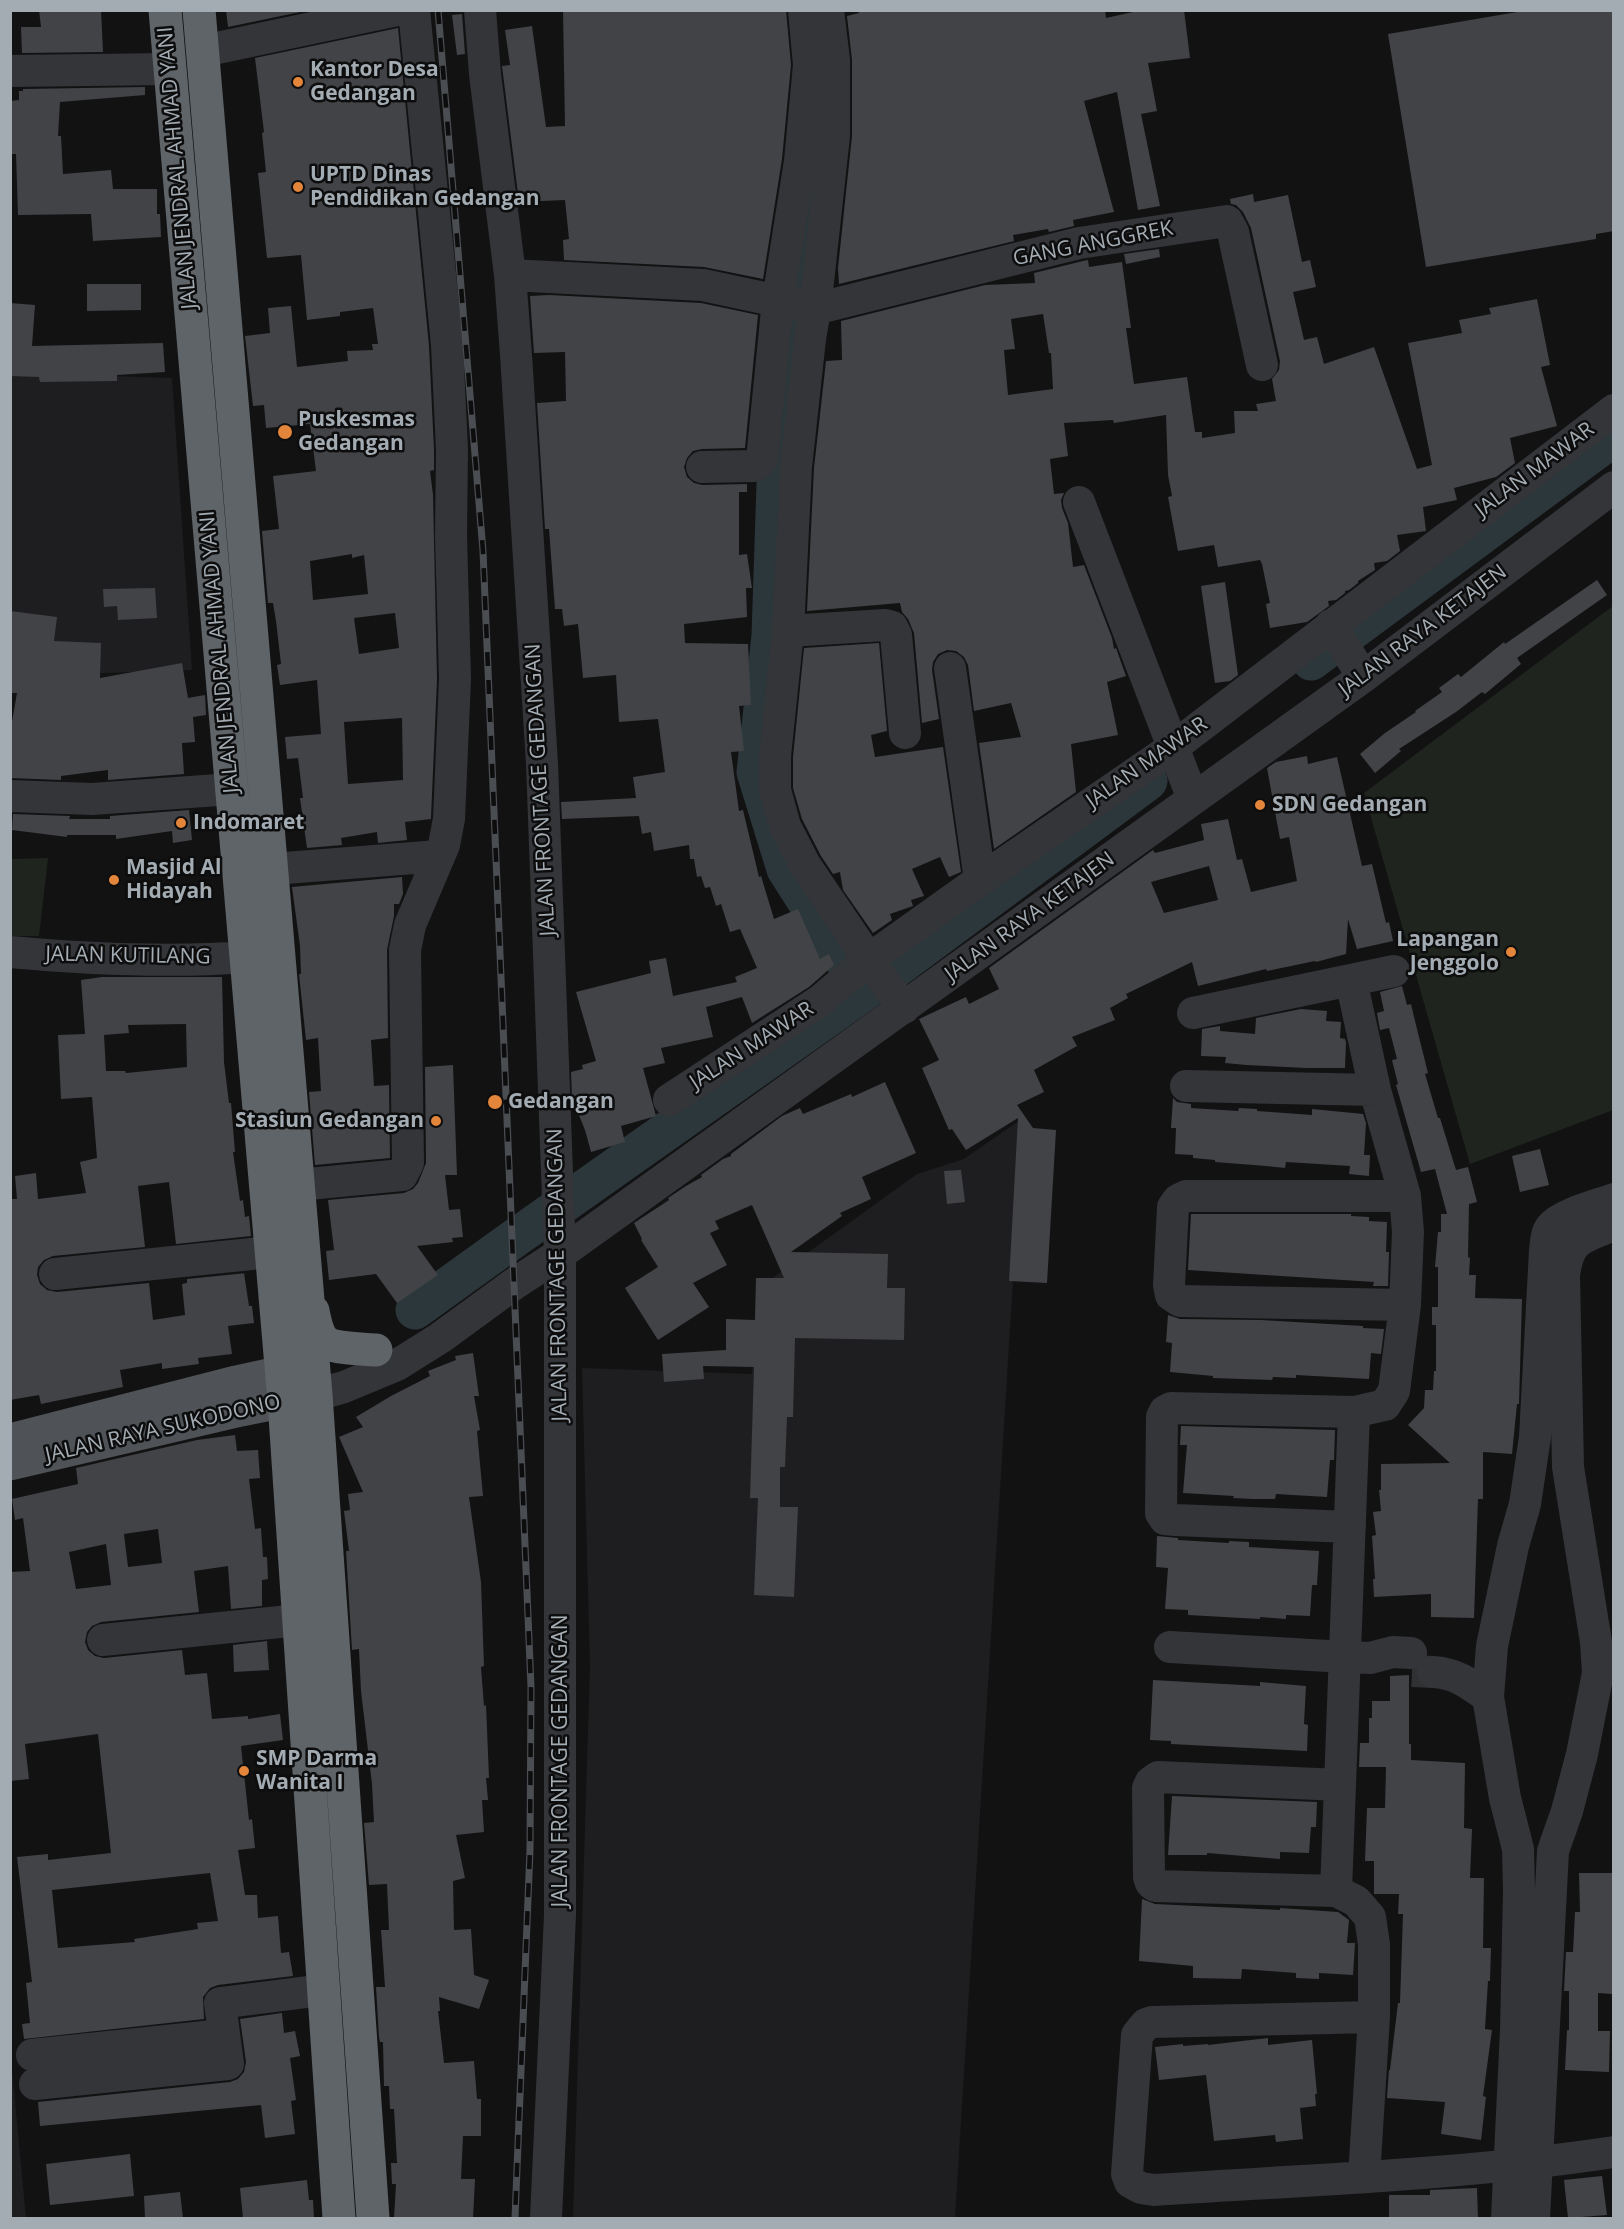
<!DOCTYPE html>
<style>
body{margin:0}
#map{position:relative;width:1624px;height:2229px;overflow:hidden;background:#121213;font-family:"Open Sans",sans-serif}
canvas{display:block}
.frame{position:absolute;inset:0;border:12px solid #a4acb3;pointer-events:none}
</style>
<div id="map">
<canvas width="1624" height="2229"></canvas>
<div class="frame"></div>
</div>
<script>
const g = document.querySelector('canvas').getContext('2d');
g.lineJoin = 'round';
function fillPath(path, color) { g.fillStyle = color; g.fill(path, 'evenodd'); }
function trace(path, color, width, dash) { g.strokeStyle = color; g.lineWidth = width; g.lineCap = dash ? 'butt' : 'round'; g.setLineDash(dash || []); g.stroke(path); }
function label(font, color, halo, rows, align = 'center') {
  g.font = font + ' "Open Sans",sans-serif'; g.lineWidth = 5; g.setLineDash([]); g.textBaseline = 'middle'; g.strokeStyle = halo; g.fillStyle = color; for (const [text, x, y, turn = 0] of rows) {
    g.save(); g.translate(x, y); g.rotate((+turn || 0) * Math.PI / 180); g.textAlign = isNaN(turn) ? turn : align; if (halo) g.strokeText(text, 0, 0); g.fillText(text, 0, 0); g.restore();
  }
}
fillPath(new Path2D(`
 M11 373 172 378 192 670 45 675 11 670Z
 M1023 1118 955 2218H573L590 1666 582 1368 752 1374 756 1290 917 1174 964 1159Z
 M11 2059 26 2218H11Z`), '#1e1e20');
fillPath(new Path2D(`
 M1613 606V1110L1470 1164 1364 793Z
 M48 858 39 936H11V859Z`), '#1f251e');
trace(new Path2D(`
 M815 157 776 484 771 636 756 772 786 869 851 971
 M1311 661 1614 437
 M415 1310 515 1238 865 991 1148 781`), '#2c373b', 39);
fillPath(new Path2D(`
 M39 10H101L103 52 22 53 21 27H41Z
 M226 10H305V11L228 27Z
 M563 10H786L791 65 782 159 763 279 704 267 564 260 563 240 569 239 565 200 519 202 502 66 510 65 505 30 532 26 546 127 565 126Z
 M858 10H1105L1106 18 1142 10H1184L1190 58 1148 63 1157 111 1141 114 1160 206 1138 210 1117 92 1084 101 1114 212 1073 220 1074 226 1049 232 1048 229 1013 235 1014 241 839 284 838 268 852 136V60L847 16 859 13Z
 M1529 10H1614V231L1596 234V239L1426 267 1388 34Z
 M462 14 465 54 457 55 452 15Z
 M398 28 429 346 434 450V470L430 471 433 495 437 679 431 817V819L405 822 407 840 378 843 377 832 341 838 342 845 307 848 300 798H303L298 758 287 759 285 737 321 734 317 680 280 685 277 665 281 664 276 621 273 603H268L262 531 279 529 273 476 316 471 310 424 266 428 264 405 253 406 245 336 270 333 268 308 291 306 297 367 348 361 347 351 373 350 372 344H378L373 308 340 312V316L307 320 301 255 267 258 258 173 266 172 262 133 264 132 255 58ZM352 554V558L364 555 368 594 313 600 310 561ZM395 613 399 648 359 654 354 618ZM402 718 403 780 348 784 344 722Z
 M145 87V95L60 102 58 136H61L63 174 111 170 113 189H157V214H160L161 237 93 241 91 214 18 215 16 154H10V101L19 100V91H23V89Z
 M1253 194 1254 202 1288 195 1302 262 1310 260 1316 287 1293 292 1304 340 1317 337 1324 364 1374 347 1417 469 1432 465 1408 343 1462 333 1459 320 1491 314 1489 308 1537 299 1550 365 1541 367 1557 426 1510 438 1515 463 1496 477 1454 488 1457 500 1423 507 1426 531 1397 535 1400 551 1387 561 1374 563 1375 570 1358 581V583L1349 590 1345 591V593L1336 600 1328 601 1329 606 1307 622 1270 628 1266 604 1270 603 1262 564 1260 560 1218 567 1214 545 1178 551 1168 497 1172 496 1168 475 1166 415 1114 423 1113 420 1064 423 1068 456 1050 459 1054 494 1064 493 1061 500 1062 508 1068 523 1073 567 1084 565 1112 638 1114 649 1116 648 1126 676 1107 682 1118 735 1071 744 1076 792 994 849 979 743 1021 737 1011 703 974 711 968 665 964 657 956 651 947 650 938 654 933 662 932 670 939 719 922 723 914 633 908 619 902 612 900 603 807 611 814 468 826 361 842 360 841 321 985 285 1035 283 1034 273 1083 261 1088 260 1089 267 1122 262 1131 328H1126L1134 384 1187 377 1195 432H1202V438L1235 433 1234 411H1258L1256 404 1276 401 1272 379 1279 370 1280 361 1251 228 1243 212 1236 205 1231 204 1230 199ZM1043 314 1049 353H1051L1053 389 1008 395 1004 350 1015 349 1011 319Z
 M1159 249 1160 257 1126 264 1124 254Z
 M87 284H141V310L87 311Z
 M549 295 701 303 758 315 745 448 702 449 693 451 687 458 684 467 687 477 694 483 702 485 747 484V492H739V555L747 554 752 588H746L747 617 684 624 685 643 748 644 751 705 739 706 744 751 731 752 739 811 743 810 759 877 761 876 774 919 798 909 820 959 829 954 834 965 809 987 752 1023 742 997 706 1007 713 1037 661 1048 665 1063 643 1068 656 1116 621 1126 625 1142 591 1152 585 1130 572 1098 571 1072 583 1069 582 1065 596 1061 576 992 651 973 649 961 666 958 673 996 737 982 735 977 757 968 740 929 730 932 721 904 716 906 710 887 705 888 701 876 697 877 694 859H690L689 845 654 851 651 832 642 834 639 816 562 819 561 802 636 798 633 777 665 772 658 719 619 722 616 675 583 678 578 624 564 626 562 609H555L549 529H545L537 403 566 401 565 352 534 353 530 296Z
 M10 303 35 305 32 346 163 343 165 372 117 375V381L40 382 39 377 10 376Z
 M1597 580 1607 595 1517 658 1521 664 1485 694 1482 692 1456 712 1399 749 1401 751 1375 773 1360 754 1385 733 1416 712 1415 711 1442 692 1439 688 1458 674 1461 677 1504 642 1505 644Z
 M1225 582 1238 675 1230 681 1215 683 1201 586Z
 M155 588 157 618 118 620 117 606 104 607 103 589Z
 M10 611 57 617 54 641 101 643 100 678 182 663 188 698 205 695 206 715 193 717 195 742 182 743 184 774 108 780V770L61 776V780L10 778V733L17 693H10Z
 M879 643 887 731 871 735 875 757 943 747 961 872 949 877 940 857 912 869 924 896 911 900 913 906 890 914 892 920 873 933 843 890 840 872 833 874 821 856 802 819 793 788V757L804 648Z
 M1307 756 1308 764 1337 757 1362 866 1372 864 1386 923 1389 922 1393 941 1357 949 1348 919 1346 954 1316 962 1315 961 1267 971 1266 969 1198 986 1192 962 1126 994 1128 998 1110 1008 1115 1020 1072 1037 1077 1046 1034 1070 1044 1092 1017 1105 1033 1128 1056 1130 1047 1283 1009 1281 1018 1118 966 1150 952 1129 949 1130 922 1068 939 1060 919 1019 966 997 969 1004 999 989 989 968 1153 850 1155 853 1204 840 1201 824 1228 819 1237 860 1242 859 1251 892 1297 881 1289 837 1280 839 1267 768 1276 762ZM1209 866 1218 900 1164 913 1151 882Z
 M189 810 192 840 173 843 172 831 116 839V835H67V837L12 830 13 814 70 816 69 819H110V816Z
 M402 877 403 894 399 904H394V916L387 950 388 1038 371 1040 374 1086 389 1085 390 1158 315 1165 309 1092 321 1091 318 1038 306 1040 299 974H301L300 946 292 887Z
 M102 977H222L224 1062 229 1103H231L235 1152H233L240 1201 243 1200 245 1217 249 1216 251 1236 176 1244 169 1182 138 1186 145 1247 53 1256 44 1260 38 1267 37 1275 40 1284 47 1290 57 1292 149 1283 153 1320 185 1315 182 1284 187 1283V1279L247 1273H244L249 1306H252L254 1323 228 1326 232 1354 198 1358 199 1364 162 1369V1363L120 1370 123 1387 41 1404 39 1395 10 1400V1199H17L15 1176 36 1173 38 1199 86 1193 80 1162 97 1158 92 1097 61 1099 58 1035 85 1034 81 980ZM186 1024 187 1067 126 1073 125 1071H106L104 1035 129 1033 128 1025Z
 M1402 986 1407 1005 1411 1004 1415 1021 1428 1073 1425 1074 1438 1118H1440L1456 1170 1468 1167 1477 1202 1469 1204 1468 1257 1470 1258 1469 1275H1476L1475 1298 1522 1299 1519 1404H1517L1512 1454 1483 1452V1499H1478L1474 1618 1431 1617V1594L1374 1597 1373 1579H1375L1372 1536 1376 1535 1373 1512 1381 1511 1379 1490H1381V1464L1450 1463 1408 1425 1424 1408 1425 1390H1433L1434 1371H1436V1325H1432V1307H1438V1267H1435L1438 1232H1441V1214H1447L1435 1169 1421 1172 1396 1085 1398 1084 1392 1060 1397 1059 1389 1028 1380 1030 1377 1013 1384 1011 1380 992Z
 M1301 1009 1327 1011 1326 1021 1341 1022 1340 1038 1345 1039 1346 1042 1345 1068H1306L1246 1065 1225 1063 1226 1057 1201 1056 1202 1029 1220 1026V1031L1255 1034 1256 1018Z
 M453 1065 457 1175H445L449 1210 460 1209 463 1237 452 1238 453 1242 417 1246 438 1275 397 1303 376 1274 329 1280 326 1251 334 1250 328 1200 404 1193 413 1189 418 1183 426 1163 425 1067Z
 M885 1082 916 1153 862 1177 871 1199 840 1213 842 1216 791 1252 888 1254 887 1288H905L904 1340 795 1338 793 1417H787L785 1467H780V1507H798L794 1597 754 1595 758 1498H750L754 1367 703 1366 704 1379 664 1382 662 1354 726 1350V1319L755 1320 756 1278H784L752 1205 715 1221 719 1229 710 1233 727 1265 693 1283 709 1307 658 1340 625 1288 658 1267 641 1240 642 1239 634 1223 669 1200 668 1198 686 1186 702 1177 701 1175 723 1159 731 1156V1154L782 1116 800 1108 803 1114 851 1094 852 1097Z
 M1173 1098 1177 1102 1191 1104V1108L1238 1111 1239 1108 1257 1109V1111L1312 1115V1109L1363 1114 1366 1123 1364 1155H1370L1369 1176 1349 1174 1350 1166 1286 1162 1285 1168 1266 1166 1215 1162V1160L1193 1158V1155L1175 1154 1176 1128H1171Z
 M1540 1149 1549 1185 1520 1192 1512 1156Z
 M961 1170 965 1202 947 1204 944 1171Z
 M1191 1214H1351V1216L1369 1217V1221L1387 1222 1386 1252H1389L1388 1286H1373L1374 1282 1188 1270Z
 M1168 1315 1180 1319 1261 1320 1363 1326V1328L1384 1329 1381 1354 1371 1353 1369 1379 1296 1375V1378L1273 1377 1272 1380 1213 1378V1376L1170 1372 1172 1343 1166 1342Z
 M473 1353 479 1396H474L480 1430 477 1431 483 1496 469 1497 481 1582 484 1666 481 1667 484 1706 486 1705 489 1778H486L488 1800H482L484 1832 456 1835 465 1878 453 1881 454 1930 471 1929 474 1975 489 1980 479 2009 439 1997 440 2011H438L444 2063 474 2061 477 2099H481V2136H463L461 2179H475L473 2218H394L396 2184H392L391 2163H397L394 2109H390L389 2086H384L383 2042H380L379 2037 376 1987H385L381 1930H389L387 1884 369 1885 364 1823 374 1822 372 1784 361 1691 359 1649 352 1650 346 1551H349L344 1511 350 1510 348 1494 363 1492 339 1437 363 1427 356 1417 391 1396 430 1376 428 1371 456 1360 455 1356Z
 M1181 1426 1335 1430 1334 1460H1330L1327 1497 1276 1494 1275 1499H1253L1233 1498 1234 1496 1183 1493 1187 1445H1180Z
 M235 1435 237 1451 258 1450 260 1478 249 1479 255 1529 261 1528 263 1557H267L268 1579 262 1580V1606L231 1609 228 1566 194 1571 199 1612 101 1622 92 1626 87 1632 85 1642 88 1650 95 1656 104 1658 182 1650 185 1675 207 1673 212 1719 248 1716V1719L280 1714 283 1740 241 1746 249 1820 252 1819 255 1848 238 1850 245 1895H257L258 1918 278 1916 281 1953 289 1952 293 1976 218 1985 210 1988 203 1997 204 2019 24 2039 22 2024 30 2023 26 1983 32 1982 17 1857 48 1854V1860L111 1853 98 1734 25 1744 29 1779 10 1781V1572L30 1571 23 1518 15 1520 12 1499 78 1484 76 1468 197 1440ZM158 1529 162 1563 128 1567 124 1534ZM106 1544 111 1585 76 1589 69 1552ZM210 1873 218 1921 197 1923 198 1929 134 1939 135 1942 58 1948 52 1890Z
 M1157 1536 1178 1538V1540L1229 1543V1541L1249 1542V1547L1319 1551 1317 1585H1312L1310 1616 1286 1615V1619L1260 1617V1619L1188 1615V1610L1165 1609 1168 1568 1156 1567Z
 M267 1641 269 1670 234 1672 233 1645Z
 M1409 1675V1744H1411V1760L1465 1763 1464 1828 1472 1829 1470 1878H1484L1483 1948H1491L1490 1981H1488L1485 2029 1492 2030 1483 2096 1486 2097 1481 2140 1441 2134 1445 2102 1387 2098 1389 2070H1390L1398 2003H1400L1403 1914H1398L1399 1894H1374V1861H1365L1367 1808H1385L1386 1767H1359L1360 1743H1369V1718H1372V1701H1390V1676Z
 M1153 1680 1260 1686V1682L1306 1686 1304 1724 1308 1725 1307 1751 1190 1745 1171 1744V1741L1150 1740Z
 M1172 1796 1317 1802 1316 1827H1311L1309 1853 1280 1852V1859L1207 1853V1855H1168Z
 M1579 1873H1613L1612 1994 1598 1993V2031H1610L1609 2072 1565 2070 1567 2030H1569V1991H1564L1566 1952H1573L1575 1912H1580Z
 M1142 1899 1155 1904 1280 1910V1908L1338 1912 1349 1920 1347 1943H1355L1353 1975 1319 1973V1979L1296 1978V1973L1242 1969 1241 1979 1193 1978V1966L1139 1961Z
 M282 2013 284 2033 295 2031 300 2056 290 2058 296 2100 291 2101 295 2134 265 2138 261 2105 40 2126 38 2102 230 2082 238 2079 244 2072 246 2062 240 2019Z
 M1268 2038V2045L1312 2040 1317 2094H1315L1316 2106 1300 2108 1303 2139 1276 2142 1275 2135 1214 2141 1206 2075 1159 2080 1155 2047 1183 2044V2046L1208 2044V2045Z
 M130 2154 134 2196 50 2205 46 2164Z
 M1602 2176 1607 2215 1568 2218 1564 2180Z
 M307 2180 309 2200H313L314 2218H243L240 2188Z
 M1477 2188 1478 2218H1389V2195H1430V2190Z
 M180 2192 183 2218H145L144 2196Z`), '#414346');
trace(new Path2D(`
 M1412 1671 1433 1672`), '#2f3133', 32, [32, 16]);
trace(new Path2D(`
 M480 10 485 74 510 275 516 355 542 763 560 1254V1915L546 2218
 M828 10 834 60V136L815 309 810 339 796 467 788 631 775 756V790L785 826 805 865 878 973 904 1008
 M203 51 397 10
 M10 71 170 69
 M510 275 703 285 815 309 1079 243 1227 221 1233 232 1262 365
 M702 467 754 466 762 460 778 300 800 161 809 65 804 10
 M1079 502 1193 799
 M1331 625 1363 677
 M788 631 885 625 892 627 896 635 905 733
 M950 668 980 880
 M10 796 92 799 232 789
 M272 869 439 856
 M10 952C88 959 168 963 246 957
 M1193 1013 1394 971
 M1186 1086 1375 1090
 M669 1100 820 1001 868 960 980 880 1172 748 1614 410
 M298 1185 402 1175 408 1163 405 950 410 925 444 845 449 819 455 679 451 536 452 450 447 345 414 10
 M55 1274 271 1252
 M1405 1305 1180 1301 1171 1295 1169 1285 1173 1207 1178 1200 1186 1196H1405
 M316 1395 344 1387 397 1365 440 1338 514 1284 560 1254 1363 677 1614 487
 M1350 1527 1175 1520 1165 1519 1161 1513 1162 1417 1165 1411 1171 1408 1354 1412 1385 1405 1394 1391 1405 1305 1408 1232 1405 1196 1375 1090 1351 980
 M103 1640 299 1620
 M1170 1647 1346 1657 1370 1658 1393 1652 1411 1653
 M1433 1672C1456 1673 1470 1684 1488 1697
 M1340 1785 1158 1777 1151 1782 1148 1788 1149 1877 1151 1883 1155 1886 1336 1891 1356 1901 1370 1917 1374 1944V2017L1364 2177
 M1336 1891 1354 1412
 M1374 2017 1152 2022 1146 2024 1137 2035 1127 2174 1130 2182 1141 2188 1154 2190C1307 2180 1462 2175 1614 2152
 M32 2055 223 2035
 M35 2084 228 2064 220 2003 323 1990
 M1507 2218 1516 2030 1519 1890 1518 1849 1505 1798 1488 1697 1492 1646 1513 1546 1525 1504 1535 1437 1545 1250C1546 1243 1546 1233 1551 1227 1561 1214 1598 1205 1614 1199
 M1534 2218 1553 1851 1567 1811 1582 1754 1598 1673 1596 1642 1568 1467 1564 1276C1568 1238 1582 1238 1614 1225`), '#333538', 32);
trace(new Path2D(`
 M10 1440 236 1382 309 1366
 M10 1464 241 1410 310 1396`), '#4f5256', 33);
trace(new Path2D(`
 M165 10 284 1401 339 2218
 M199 10 316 1395 373 2218
 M313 1311C315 1321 318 1337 327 1343 337 1349 364 1349 376 1350`), '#5f6468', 33);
const rail = new Path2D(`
 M438 10 483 551 531 1687 530 1850 515 2218`);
trace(rail, '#4a4d51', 7);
trace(rail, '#0d0d0e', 4.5, [14]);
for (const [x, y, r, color] of [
 [298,82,6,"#e3853a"],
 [298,187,6,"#e3853a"],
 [285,432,8,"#e3853a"],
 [1260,805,6,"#e3853a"],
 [181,823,6,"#e3853a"],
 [114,880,6,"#e3853a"],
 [1511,952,6,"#e3853a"],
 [495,1102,8,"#e3853a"],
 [436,1121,6,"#e3853a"],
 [244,1771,6,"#e3853a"]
]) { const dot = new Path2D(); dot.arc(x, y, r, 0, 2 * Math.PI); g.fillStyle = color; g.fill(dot); trace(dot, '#0d0d0e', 2); }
label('bold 21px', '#a4acb3', '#0d0d0e', [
 ["Kantor Desa",310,70],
 ["Gedangan",310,94],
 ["UPTD Dinas",310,175],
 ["Pendidikan Gedangan",310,199],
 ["Puskesmas",298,420],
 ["Gedangan",298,444],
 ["SDN Gedangan",1272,805],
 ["Indomaret",193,823],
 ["Masjid Al",126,868],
 ["Hidayah",126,892],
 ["Lapangan",1499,940,"right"],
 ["Jenggolo",1499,964,"right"],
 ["Gedangan",508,1102],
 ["Stasiun Gedangan",424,1121,"right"],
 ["SMP Darma",256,1759],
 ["Wanita I",256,1783]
], 'left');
label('21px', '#a4acb3', '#0d0d0e', [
 ["JALAN JENDRAL AHMAD YANI",178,168,-95],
 ["GANG ANGGREK",1093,244,-11],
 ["JALAN MAWAR",1535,470,-37],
 ["JALAN RAYA KETAJEN",1423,631,-37],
 ["JALAN JENDRAL AHMAD YANI",220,652,-95],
 ["JALAN MAWAR",1147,763,-35],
 ["JALAN FRONTAGE GEDANGAN",541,790,-93],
 ["JALAN RAYA KETAJEN",1030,917,-36],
 ["JALAN KUTILANG",128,956,1],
 ["JALAN MAWAR",752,1046,-33],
 ["JALAN FRONTAGE GEDANGAN",558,1275,-91],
 ["JALAN RAYA SUKODONO",163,1429,-13],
 ["JALAN FRONTAGE GEDANGAN",561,1761,-90]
]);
</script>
